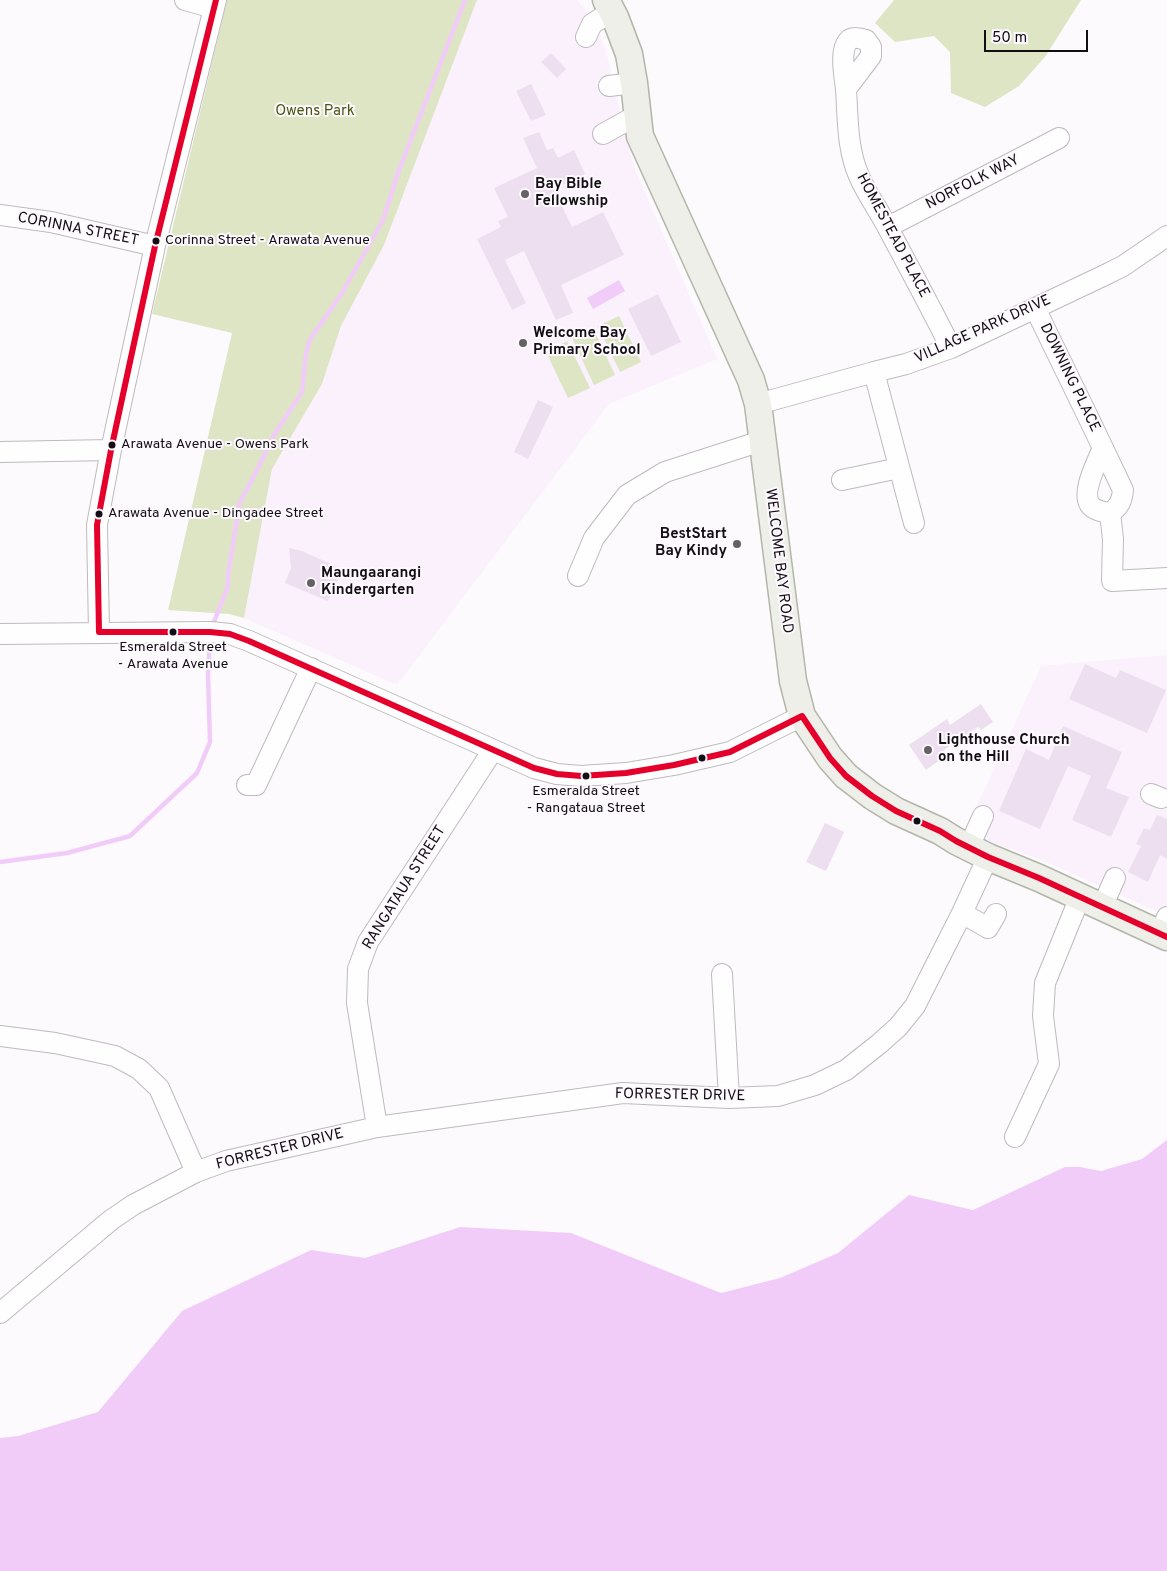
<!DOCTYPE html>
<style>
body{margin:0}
#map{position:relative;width:1167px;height:1571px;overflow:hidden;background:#fcfafd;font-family:Overpass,sans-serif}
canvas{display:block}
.scale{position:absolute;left:984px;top:30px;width:104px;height:22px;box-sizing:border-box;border:2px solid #130d14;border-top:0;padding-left:6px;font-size:15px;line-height:18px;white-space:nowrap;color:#130d14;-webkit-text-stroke:4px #fdf9fe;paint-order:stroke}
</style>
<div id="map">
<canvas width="1167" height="1571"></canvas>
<div class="scale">50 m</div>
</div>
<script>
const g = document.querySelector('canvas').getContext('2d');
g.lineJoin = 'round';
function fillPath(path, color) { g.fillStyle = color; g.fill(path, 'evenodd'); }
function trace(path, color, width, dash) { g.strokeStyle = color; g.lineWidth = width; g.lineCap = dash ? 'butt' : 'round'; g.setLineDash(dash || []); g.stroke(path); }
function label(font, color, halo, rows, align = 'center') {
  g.font = font + ' Overpass,sans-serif'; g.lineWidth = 4; g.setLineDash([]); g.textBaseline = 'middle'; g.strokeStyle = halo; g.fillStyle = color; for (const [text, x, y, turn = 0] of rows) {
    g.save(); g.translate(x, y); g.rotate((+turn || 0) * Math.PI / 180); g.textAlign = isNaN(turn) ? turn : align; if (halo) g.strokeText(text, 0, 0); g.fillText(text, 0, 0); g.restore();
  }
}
fillPath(new Path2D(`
 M477 0H577L585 9 605 47 634 167 717 359 609 404 397 685 244 618 272 469 322 384 341 326 384 245Z
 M1167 655V916L1046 862 965 832 1041 666Z`), '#faf1fc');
fillPath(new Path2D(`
 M227 0H477L384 245 341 326 322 384 272 469 244 618 229 614 168 610 232 333 152 314Z
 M894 0H1081L1045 57 1019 86 985 107 951 93 950 52 934 36 895 42 875 23Z
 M619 316 641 362 620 372 598 326Z
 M593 328 615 375 594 385 572 338Z
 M567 341 590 388 568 398 546 352Z`), '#dde5c4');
fillPath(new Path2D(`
 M619 280 625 291 593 309 587 298Z
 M1167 1140V1571H0V1438L18 1436 98 1412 182 1311 311 1250 365 1258 460 1227 571 1233 721 1293 780 1278 838 1253 909 1195 973 1210 1065 1167H1080L1101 1171 1142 1159Z`), '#f1ccf9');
trace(new Path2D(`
 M212 627 228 586V575L240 502 258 468 274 435 302 392 305 361 309 341 342 293 383 220 398 173 465 0
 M0 862 67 853 130 836 197 773 210 742 208 675 210 636`), '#f1ccf9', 4.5);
fillPath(new Path2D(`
 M551 53 566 69 557 78 541 62Z
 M531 84 546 115 531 121 516 91Z
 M539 132 547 150 553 148 558 158 574 150 585 174 554 189 572 227 603 212 624 255 561 285 573 313 556 320 524 251 505 260 526 303 512 310 477 239 501 227 498 221 508 217 494 188 537 168 523 138Z
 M658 294 681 342 651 356 628 309Z
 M538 400 553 407 528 459 514 452Z
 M289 548 302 551 342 569 328 601 285 583 291 568Z
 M1085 664 1116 678 1120 670 1166 690 1147 733 1069 699Z
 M981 704 993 722 981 730 978 727 944 750 947 755 926 770 909 745 947 719 950 725Z
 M1063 726 1122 752 1106 788 1129 797 1111 837 1072 820 1091 776 1068 766 1040 829 999 811 1026 749 1049 760Z
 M1157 815 1167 819V859L1160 855 1148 882 1128 872 1141 846 1136 844 1144 828 1150 830Z
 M825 823 844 832 826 871 806 862Z`), '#eddff0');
const minor = new Path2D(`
 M185 0 214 8
 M586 37 592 24 612 11
 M609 86 634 83
 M846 89 871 56V47L866 40C860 38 852 36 848 41 839 52 845 77 846 90 848 119 847 149 859 176 867 195 880 212 889 230 910 269 931 308 951 348
 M603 134 630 119 638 117
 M0 215 51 222 155 246
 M888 227 1059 138
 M1035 308 1091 423 1123 490C1122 501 1119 507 1110 513 1104 512 1096 511 1091 506 1080 494 1097 462 1103 448
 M874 372 914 523
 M758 404 874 372 906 364 951 348 1105 275 1123 266 1167 236
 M0 452 111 450
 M842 480 899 468
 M1110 513 1113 539 1112 581 1167 578
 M578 576 594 538 627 495 665 472 752 444 763 443
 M99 632 97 525 111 450 155 246 216 0
 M0 634 210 632 230 634 249 641 534 768 557 774 581 776 626 773 674 765 730 752 802 716
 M247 785H256L311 668
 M1151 794 1161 798
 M969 847 983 816
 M1102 907 1115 878
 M962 913 988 928 996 914
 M1160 934 1167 917
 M722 974 729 1098
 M0 1036 55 1043 115 1056 139 1069 159 1088 196 1172
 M377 1127 357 1003 358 969 368 942 493 750
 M1015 1137 1049 1064 1043 1016 1045 983 1080 897
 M0 1313 111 1220 133 1205 196 1172 226 1161 377 1127 623 1093 729 1098 778 1096 815 1085 846 1070 879 1044 898 1027 915 1006 962 913 988 857`);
const major = new Path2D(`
 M606 0 615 17 629 54 634 83 640 136 751 380 758 404 793 681 802 716 830 758 846 776 872 796 896 811 940 831 956 841 988 857 1039 878 1167 937`);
trace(minor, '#bebabf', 22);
trace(major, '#b3b5a9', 29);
trace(minor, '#fffeff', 20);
trace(major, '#eeefe9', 26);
trace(new Path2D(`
 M216 0 155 246 111 450 97 525 99 632H210L230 634 249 641 534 768 557 774 581 776 626 773 674 765 730 752 802 716 830 758 846 776 872 796 896 811 940 831 956 841 988 857 1039 878 1167 937`), '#e4002b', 6);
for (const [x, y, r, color] of [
 [525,194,5,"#656066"],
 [156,241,4.5,"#130d14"],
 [523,343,5,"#656066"],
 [112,445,4.5,"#130d14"],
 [99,514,4.5,"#130d14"],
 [737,544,5,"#656066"],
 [311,583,5,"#656066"],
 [173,632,4.5,"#130d14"],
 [928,750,5,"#656066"],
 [702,758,4.5,"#130d14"],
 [586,776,4.5,"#130d14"],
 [917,821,4.5,"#130d14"]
]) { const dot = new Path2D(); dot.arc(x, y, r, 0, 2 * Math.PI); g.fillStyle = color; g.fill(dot); trace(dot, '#fdf9fe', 2); }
label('14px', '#130d14', '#fdf9fe', [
 ["Corinna Street - Arawata Avenue",165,241],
 ["Arawata Avenue - Owens Park",121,445],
 ["Arawata Avenue - Dingadee Street",108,514],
 ["Esmeralda Street",173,648,"center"],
 ["- Arawata Avenue",173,665,"center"],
 ["Esmeralda Street",586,792,"center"],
 ["- Rangataua Street",586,809,"center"]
], 'left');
label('15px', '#4b570f', '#fdf9fe', [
 ["Owens Park",315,112]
]);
label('15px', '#130d14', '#fdf9fe', [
 ["NORFOLK WAY",973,183,-27],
 ["CORINNA STREET",78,230,11],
 ["HOMESTEAD PLACE",892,236,62],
 ["VILLAGE PARK DRIVE",983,330,-24],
 ["DOWNING PLACE",1069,378,64],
 ["WELCOME BAY ROAD",778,561,83],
 ["RANGATAUA STREET",405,888,-58],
 ["FORRESTER DRIVE",680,1096,1],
 ["FORRESTER DRIVE",280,1150,-14]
]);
label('bold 15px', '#130d14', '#fdf9fe', [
 ["Bay Bible",535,185],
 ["Fellowship",535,202],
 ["Welcome Bay",533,334],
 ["Primary School",533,351],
 ["BestStart",727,535,"right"],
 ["Bay Kindy",727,552,"right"],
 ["Maungaarangi",321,574],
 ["Kindergarten",321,591],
 ["Lighthouse Church",938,741],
 ["on the Hill",938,758]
], 'left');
</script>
